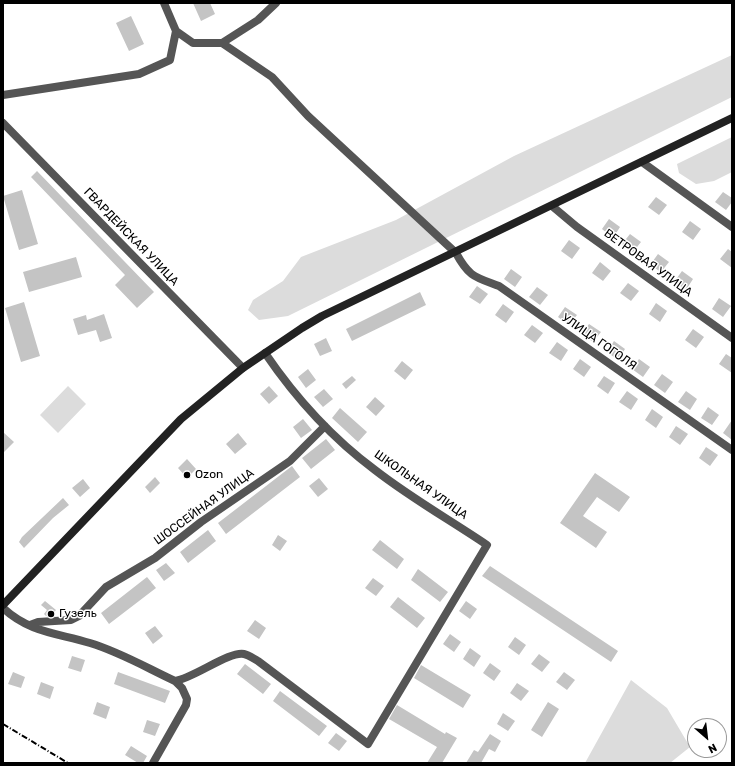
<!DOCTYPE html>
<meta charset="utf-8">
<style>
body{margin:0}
#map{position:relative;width:735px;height:766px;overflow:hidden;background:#fff;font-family:Rubik,sans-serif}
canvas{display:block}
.frame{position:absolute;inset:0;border:4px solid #000;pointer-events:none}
.north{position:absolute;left:687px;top:718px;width:40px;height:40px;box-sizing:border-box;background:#fff;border:1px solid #999;border-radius:50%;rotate:152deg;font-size:11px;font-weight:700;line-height:16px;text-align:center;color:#000}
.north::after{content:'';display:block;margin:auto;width:14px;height:18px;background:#000;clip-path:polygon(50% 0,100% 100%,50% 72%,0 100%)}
</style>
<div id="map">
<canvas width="735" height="766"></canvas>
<div class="frame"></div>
<div class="north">N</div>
</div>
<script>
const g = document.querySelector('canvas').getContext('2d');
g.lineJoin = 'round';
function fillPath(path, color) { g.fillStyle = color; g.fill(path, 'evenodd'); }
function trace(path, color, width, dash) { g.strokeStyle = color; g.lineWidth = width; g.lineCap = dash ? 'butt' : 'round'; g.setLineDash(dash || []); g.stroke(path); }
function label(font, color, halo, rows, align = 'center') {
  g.font = font + ' Rubik,sans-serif'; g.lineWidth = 3; g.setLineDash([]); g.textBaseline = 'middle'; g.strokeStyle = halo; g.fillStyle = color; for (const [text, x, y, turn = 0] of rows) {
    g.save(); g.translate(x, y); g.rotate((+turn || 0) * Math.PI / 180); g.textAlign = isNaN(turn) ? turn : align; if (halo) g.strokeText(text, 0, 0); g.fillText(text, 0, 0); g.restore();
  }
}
fillPath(new Path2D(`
 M732 55V97L288 316 259 320 248 310 253 300 283 281 301 257 396 220 514 156Z
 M732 137V172L714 181 696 184 679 173 677 164Z
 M68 386 86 404 58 433 40 415Z
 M631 680 667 708 690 747 670 763H585Z`), '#dcdcdc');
fillPath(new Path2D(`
 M193 3H210L215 14 201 21Z
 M131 16 144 44 129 51 116 23Z
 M37 171 154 292 137 308 115 285 125 275 31 177Z
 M22 190 38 244 19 250 3 196Z
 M723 192 732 198V202L726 210 715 202Z
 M656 197 667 205 659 215 648 207Z
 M609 219 620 227 613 238 602 229Z
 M690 221 701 229 693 240 682 232Z
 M630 234 641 242 633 252 622 244Z
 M569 240 580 248 572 259 561 251Z
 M728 249 732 252V268L720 259Z
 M658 254 669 262 661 272 650 265Z
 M76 257 82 277 29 292 23 272Z
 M600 262 611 271 603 281 592 273Z
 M511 269 522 277 515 287 504 279Z
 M682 271 693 279 686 290 674 282Z
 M628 283 639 291 631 301 620 293Z
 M477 286 488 294 480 304 469 297Z
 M537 287 548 295 540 305 529 297Z
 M420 292 426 305 352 341 346 329Z
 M719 298 731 306 723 317 712 309Z
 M24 302 40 356 21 362 5 308Z
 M656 303 667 311 660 322 649 314Z
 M503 304 514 312 506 323 495 315Z
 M565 307 577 315 569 325 558 317Z
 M104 314 112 338 100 342 96 330 78 335 73 319 86 315 87 320Z
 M589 324 601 332 593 342 582 334Z
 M532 325 543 333 535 343 524 335Z
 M693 329 704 337 696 348 685 340Z
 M326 338 332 351 320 356 314 344Z
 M614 341 625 349 618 360 607 352Z
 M557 342 568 350 561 361 549 353Z
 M726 354 732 358V373L719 364Z
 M580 359 591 367 584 377 573 369Z
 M639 359 650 367 643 377 632 369Z
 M402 361 413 370 405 380 394 371Z
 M308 369 316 380 306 388 298 377Z
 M662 374 673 382 665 393 654 385Z
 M352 376 356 380 346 389 342 384Z
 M604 376 615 383 608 394 597 386Z
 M269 386 278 396 269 404 260 394Z
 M324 389 333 399 323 407 314 397Z
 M627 391 638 399 631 410 619 402Z
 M686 391 697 399 690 410 678 402Z
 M375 397 385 406 376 416 366 407Z
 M708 407 719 415 712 425 701 418Z
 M340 408 367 432 358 442 332 418Z
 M652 409 663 417 656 428 645 420Z
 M303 419 312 430 301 438 293 427Z
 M732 420V440L723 433Z
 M676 426 688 434 680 445 669 437Z
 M3 432 14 442 3 453Z
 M238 433 247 444 235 454 226 444Z
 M326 439 335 450 311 469 302 458Z
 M706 447 718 455 710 466 699 458Z
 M187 459 196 469 187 478 178 468Z
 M292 466 300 477 226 534 218 523Z
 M595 473 630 497 619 512 597 497 583 516 607 532 596 548 560 523Z
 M155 477 160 483 150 493 145 487Z
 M319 478 328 489 318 497 309 486Z
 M83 479 90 488 80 497 72 488Z
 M63 498 69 505 53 518 24 548 19 542 22 537Z
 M208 530 216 541 188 563 180 552Z
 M278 535 287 541 280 551 272 545Z
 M380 540 404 559 397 569 372 550Z
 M166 563 175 573 164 581 156 570Z
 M490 566 618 651 611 662 482 576Z
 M418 569 448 592 440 602 411 580Z
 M147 577 156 588 109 624 101 613Z
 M373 578 384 586 376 596 365 588Z
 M398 597 425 618 417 628 390 607Z
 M45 601 56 610 51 616H46L44 614 47 610 41 605Z
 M466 601 477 609 470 619 459 611Z
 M255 620 266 628 259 639 247 631Z
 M155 626 163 636 153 644 145 633Z
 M450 634 461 642 454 652 443 644Z
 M515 637 526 645 519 655 508 647Z
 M470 648 481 656 474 667 463 659Z
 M539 654 550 662 542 672 531 664Z
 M72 656 85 660 81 672 68 668Z
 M490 663 501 671 494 681 483 673Z
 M245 664 271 684 263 694 237 674Z
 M421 665 471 695 463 708 414 678Z
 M13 672 25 677 21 688 8 684Z
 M118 672 170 691 165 703 114 684Z
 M564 672 575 680 567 690 556 682Z
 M41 682 54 687 50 699 37 694Z
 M517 683 529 691 521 701 510 693Z
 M280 691 327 726 319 736 273 701Z
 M97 702 110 707 106 719 93 714Z
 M548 702 559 709 542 737 531 730Z
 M397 705 445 734 446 732 457 738 442 763H427L437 747 389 719Z
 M503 713 515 721 508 731 497 724Z
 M147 720 160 724 155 736 143 732Z
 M336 733 347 741 339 751 328 743Z
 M490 734 501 741 495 752 489 749 481 763H466L474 750 478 752Z
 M131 746 147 756 143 763H138L125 755Z`), '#c4c4c4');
trace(new Path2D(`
 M164 3 176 31
 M222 43 258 20 276 3
 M3 95 139 74 170 60 176 31 193 43H222L272 77 308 116 456 253C469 277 475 277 499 286L732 450
 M3 123 243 368
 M642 162 732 227
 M552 206 577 227 732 338
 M3 608C30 633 58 633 90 643 120 652 147 668 175 681L182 688 187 699 186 705 153 763
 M30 625 38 622 71 620 79 616 106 587 155 558 201 522 290 461 325 426
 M175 681C194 678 229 651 244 654 249 655 254 659 258 661L368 744 487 545C450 520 411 498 375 470 332 438 295 397 265 353`), '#555', 8);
trace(new Path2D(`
 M3 605 181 419 243 368 302 328 322 316 732 118`), '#222', 8);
trace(new Path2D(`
 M3 724 68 763`), '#000', 2, [6, 2, 1, 2]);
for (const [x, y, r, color] of [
 [187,475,4,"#000"],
 [51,614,4,"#000"]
]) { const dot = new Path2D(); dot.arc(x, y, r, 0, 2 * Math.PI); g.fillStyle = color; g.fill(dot); trace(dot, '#fff', 1.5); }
label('12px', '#000', '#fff', [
 ["ГВАРДЕЙСКАЯ УЛИЦА",131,237,46],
 ["ВЕТРОВАЯ УЛИЦА",648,263,36],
 ["УЛИЦА ГОГОЛЯ",599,342,35],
 ["ШКОЛЬНАЯ УЛИЦА",421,485,35],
 ["ШОССЕЙНАЯ УЛИЦА",204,507,-36]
]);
label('12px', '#000', '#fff', [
 ["Ozon",195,475],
 ["Гузель",59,614]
], 'left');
</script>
